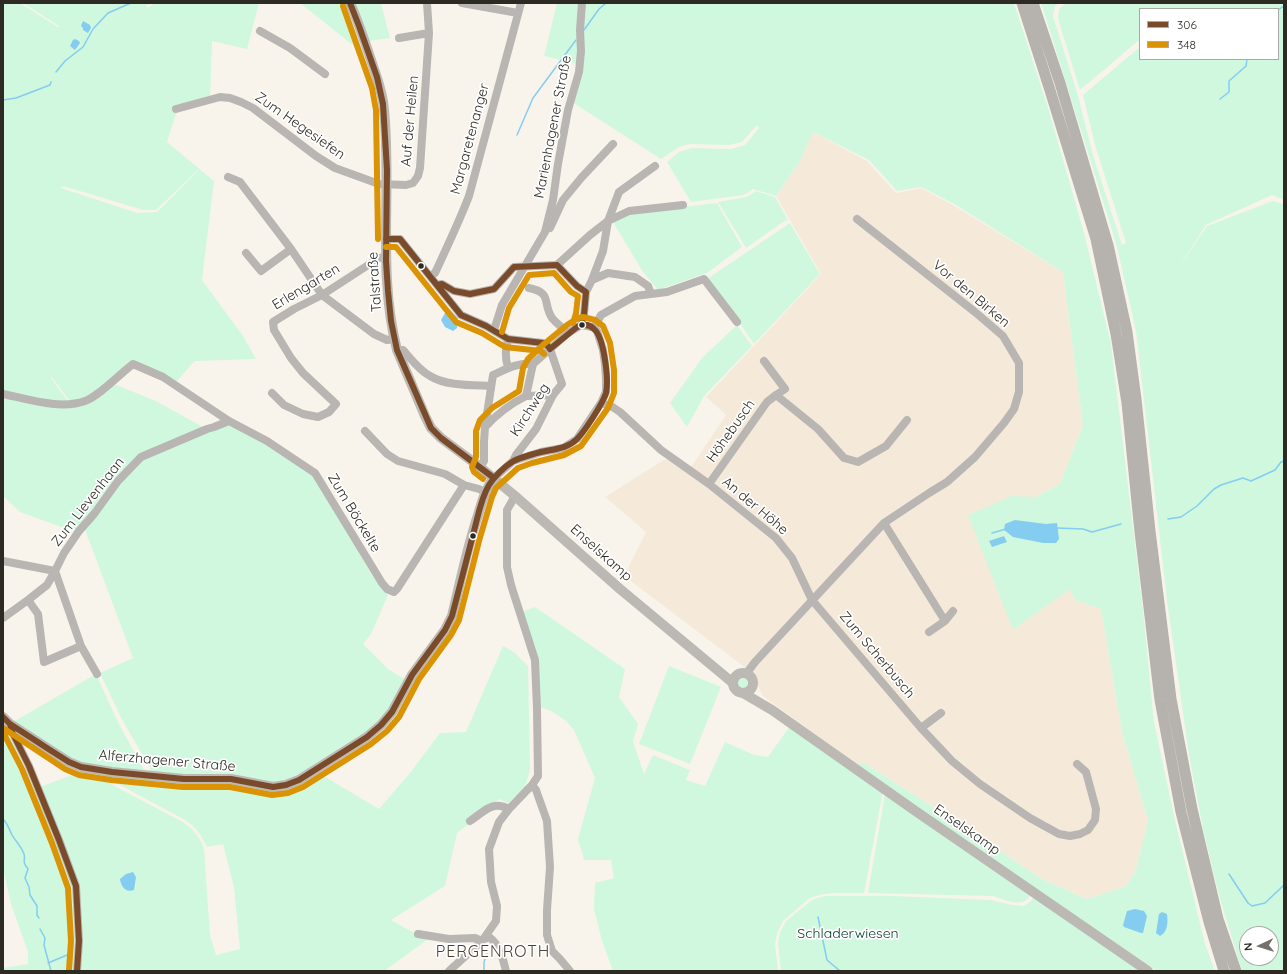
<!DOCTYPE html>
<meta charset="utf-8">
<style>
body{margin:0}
#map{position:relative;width:1287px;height:974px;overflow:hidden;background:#f9f4eb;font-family:Quicksand,sans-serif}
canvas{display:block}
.frame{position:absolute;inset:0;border:4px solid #2d2a24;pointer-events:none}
.legend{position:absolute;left:1139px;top:8px;width:140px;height:52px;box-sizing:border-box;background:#fff;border:1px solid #abaaa7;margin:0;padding:5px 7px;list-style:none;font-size:12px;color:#2d2a24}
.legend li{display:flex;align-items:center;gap:8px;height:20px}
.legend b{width:20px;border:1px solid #abaaa7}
.north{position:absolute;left:1239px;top:926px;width:40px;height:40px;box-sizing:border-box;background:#fff;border:1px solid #abaaa7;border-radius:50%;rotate:266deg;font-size:11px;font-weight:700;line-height:16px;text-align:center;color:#2d2a24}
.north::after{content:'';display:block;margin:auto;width:14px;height:18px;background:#74716a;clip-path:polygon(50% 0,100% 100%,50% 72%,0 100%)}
</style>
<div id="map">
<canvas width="1287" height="974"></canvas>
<div class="frame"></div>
<ul class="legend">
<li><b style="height:5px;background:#7a4b2a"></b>306</li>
<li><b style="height:5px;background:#d99305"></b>348</li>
</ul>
<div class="north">N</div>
</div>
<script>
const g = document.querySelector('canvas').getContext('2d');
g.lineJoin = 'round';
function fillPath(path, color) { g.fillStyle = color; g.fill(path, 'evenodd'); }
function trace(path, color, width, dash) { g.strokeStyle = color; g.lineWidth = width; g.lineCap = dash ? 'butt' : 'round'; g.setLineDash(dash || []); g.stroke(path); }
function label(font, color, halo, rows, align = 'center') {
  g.font = font + ' Quicksand,sans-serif'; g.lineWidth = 3.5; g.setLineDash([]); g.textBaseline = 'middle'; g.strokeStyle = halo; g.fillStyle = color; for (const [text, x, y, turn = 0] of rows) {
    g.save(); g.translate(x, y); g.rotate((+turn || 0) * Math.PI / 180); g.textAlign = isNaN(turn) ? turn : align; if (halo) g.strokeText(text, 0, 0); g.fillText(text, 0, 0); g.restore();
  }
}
fillPath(new Path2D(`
 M813 132 867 161 896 193 921 188 953 205 1063 272 1083 425 1060 484 1036 497H1012L1013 630 1070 588 1075 600 1101 609 1122 732 1148 820 1136 870 1126 886 1087 899 1042 879 949 817 862 762 858 766 763 696 757 684 755 675 624 576 646 532 605 497 665 459 691 467 726 415 706 397 821 274 776 196 800 161Z`), '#f5eada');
fillPath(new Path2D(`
 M3 3H20L58 27 59 26 23 3H151L146 6 147 8 155 3H259L247 49 212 41 210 99 176 108V110L177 111 167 142 214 181 202 280 243 336 256 359 195 361 174 384 163 377 133 363 102 389 85 400 87 404 111 383 156 401 203 427 140 454 118 476 75 532 20 512 3 496V396L60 407 71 403 51 376V378L69 403 60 404 3 392ZM199 170 157 212 137 213 61 188 63 186 143 210H156L197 171Z
 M300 3H345L364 54Z
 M352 3H381L390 38 368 41Z
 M557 3H1014L1049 111 1084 233 1111 344 1143 611 1154 722 1174 816 1205 944 1215 971H1157L1034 889 858 766 862 762 949 817 1042 879 1087 899 1126 886 1136 870 1148 820 1122 732 1101 609 1075 600 1070 589 1013 630 968 515 1012 496 1036 497 1060 484 1083 425 1063 272 954 204 921 187 897 191 869 160 813 132 800 161 776 196 753 189 749 192 743 195 691 202 667 162 679 152 692 148 731 149 745 145 759 128 757 125 742 142 729 145 690 144 679 147 661 159 572 102 578 64 544 56Z
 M1041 3H1059L1055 6 1053 16 1078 96 1093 155 1122 245 1126 243 1095 145 1083 95 1140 47V59H1278V9H1140V41H1138L1080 90 1058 19 1059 9 1066 3H1284V200L1272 195 1206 225 1176 272 1207 226 1273 201 1284 204V971H1242L1220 899 1203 829 1189 755 1167 600 1136 331 1117 247 1090 159ZM1247 934H1271V958H1247Z
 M756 191 775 197 788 220 783 222 746 248 718 202 747 197Z
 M717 203 742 247 707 273 658 290 643 272 613 222 630 213Z
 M790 223 820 274 754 344 739 322 707 279Z
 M737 325 752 346 704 396 687 427 670 403 702 358Z
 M228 421 266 443 314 475 372 575 388 595 371 634 363 644 388 669 406 680 390 710 377 725 300 777 275 783 151 772 149 766 121 718 100 673 133 658 84 527 120 483 143 460Z
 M535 607 625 669 619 697 638 724 633 741 644 774 653 755 690 770 686 780 705 786 725 742 754 755 768 757 790 726 883 791 864 893H836L823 894 810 898 783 921 778 931 775 943 778 971H613L602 941 594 909 595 883 614 878 611 860H584L578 839 595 778 574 730 565 720 551 711 541 707 522 612Z
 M503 646 514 652 528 666 530 770 525 787 508 803 499 799 469 821 470 823 457 833 445 886 391 920 427 940 384 971H80L78 885 40 787 85 770 93 772 99 778 183 822C194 830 199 836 204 848L210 935 216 955 240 949 234 887 223 844 207 847C201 835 196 827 185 820L103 776V773L230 781 276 789 317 772 379 809 410 773 440 733 466 732Z
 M669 666 721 687 690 764 639 744Z
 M96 674 118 722 144 770 99 768 71 760 13 722Z
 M736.5 683a5.5 5.5 0 1 1 11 0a5.5 5.5 0 1 1-11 0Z
 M3 724 12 741 35 790 56 841 72 886 75 939 74 971H3V968L28 964V952L11 904 3 868Z
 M885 794 1031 895C1022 909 1005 900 993 896L868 893Z
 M824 896H894L991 900 1012 905 1024 906 1031 901 1034 896 1146 971H781L778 943 780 932 786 921 812 900Z`), '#cff8de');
fillPath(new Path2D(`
 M83 21 90 25 91 28 88 33 83 30V28L81 26Z
 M75 39 79 41 80 43 75 50 70 46 73 40Z
 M448 308 458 318 457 328 453 331 445 327 441 320Z
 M1015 520 1046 524 1057 523 1059 539 1056 543H1043L1013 537 1004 530 1005 524Z
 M1004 536 1007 542 992 547 989 541Z
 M133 872 136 877 134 890C125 893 121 886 120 879L126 874Z
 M1135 909 1144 911 1147 916 1143 933H1141L1124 927 1123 925 1127 911Z
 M1162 912 1167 914C1168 922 1168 932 1160 936L1156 933 1159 914Z`), '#84cdf1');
trace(new Path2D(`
 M1278 10 1284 6
 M584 30 599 9 606 3
 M56 72 65 61 83 47 93 29 108 13 131 3
 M1220 99 1229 92V81L1246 66 1247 59
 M3 100 16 98 50 85 51 82
 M517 135 533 98 576 40
 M1168 519 1181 517 1197 506 1214 489 1221 485 1243 478 1251 481 1275 470 1281 462 1284 461
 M1057 528 1083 529 1092 532 1121 524
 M992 533 1006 529
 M3 819C8 824 9 829 12 835 16 842 21 846 24 854 26 861 21 860 28 869L25 878 29 887 30 895 37 906V915L39 918
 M1229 874 1248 903 1252 906 1265 903 1284 885
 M818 917 827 960 840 971
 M40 929 45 938 44 945 51 971
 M48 963 72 953
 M484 971V962L487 954`), '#84cdf1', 1.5);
trace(new Path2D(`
 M462 3 518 13
 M260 31 290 48 325 74
 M399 38 429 33
 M176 109 220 97 230 98 241 102 253 108 316 156 335 168 379 184 406 185 413 183 418 176 420 168 429 33 427 3
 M228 177 240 182 291 249 322 295 374 334 387 340 395 339
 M550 228 563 200 582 177 613 144
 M386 239H400L461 315 486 326 508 339 543 343 547 345 550 349 562 384 553 395 536 429 516 455 513 461
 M246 253 261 271 291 249
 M557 265 577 286 586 292
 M430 276 435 273C447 247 459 222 469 196L521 3
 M592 280 608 273 635 277 648 286 651 294
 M437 285 442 284 454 291 470 294 494 289 514 267 557 265 590 235 608 221 629 211 683 205
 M529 288C553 293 542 303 552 318 556 323 563 328 568 333
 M581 325 584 315 586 292 592 280 603 251 608 221 619 192 655 166
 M594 328 601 315 635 296 667 292 704 279 737 322
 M494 330 502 305 545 232 553 200 558 164 568 110 579 72 581 51 580 30 582 3
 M508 339C505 349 505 358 508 368
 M397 350H403C411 359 419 370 430 376 446 386 473 385 491 386
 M764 361 785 389 776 395
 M272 393 284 405 303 414 318 417 329 412 336 404 303 373 291 358 274 330 273 322 294 309 322 295 379 258 386 257
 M3 394C27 399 61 410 85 401 98 397 121 373 133 364L163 377 229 421 267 441 315 473 382 583 387 589 394 592 397 589 464 485
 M526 396 553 395
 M601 403 611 406 620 412 661 450 709 484 776 538 792 558 812 600 921 728 952 761 980 784 1030 818 1059 834 1070 836 1080 834 1088 830 1095 820 1096 809 1086 772 1077 764
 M485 427C497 414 510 404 526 396L533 364 568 333 581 325 587 326 594 328 597 331 603 350 605 364 606 378V392L601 403 577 439 563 448 541 452 513 461 494 478
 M365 431 387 454 398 461 445 474 464 485 479 489 485 492
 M480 467 484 461V442L485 427 493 375C506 369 519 362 533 364
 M709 484 767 402 776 395 818 429 844 458 858 462 886 446 907 420
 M884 523 945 621 929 632
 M3 561 55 571 81 646 97 674
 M28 600 38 614 44 662 81 646
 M3 618 28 600 47 585 55 571 64 553 79 531 94 514 118 481 141 457 207 429 214 427 229 421
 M945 621 953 611
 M746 674 755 662 884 523 929 493 947 482 975 457 1004 423 1014 409 1019 392V363L1003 336 975 312 857 219
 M10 724 12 732 29 766 59 840 76 886 79 941 77 971
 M921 728 941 713
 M532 785 536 790 547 821 550 867 547 910V935L552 951 560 959 570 971
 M470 821C484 812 492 800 509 809
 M418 934 449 939 475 938 482 941
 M482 940 489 937C500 945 503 959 506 971
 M449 971 482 941 496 921 497 906 491 882 489 849 499 822 509 809 532 785 538 776 537 709 535 660 511 585 507 567V510L515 496`), '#b8b5b2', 8);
trace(new Path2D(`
 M350 3C359 23 366 45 373 66 378 80 383 95 384 110 392 190 377 272 397 350L425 416 431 428 441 438 480 467 515 496 620 589 733 683
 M733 683a10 10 0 1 1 20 0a10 10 0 1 1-20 0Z
 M743 693 772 710 914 810 1148 971
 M3 717 10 724 50 750 69 762 81 767 112 772 184 779H231L273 787 286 785 299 780 367 737 381 725 392 712 412 675 445 630 452 616C460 583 467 548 478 515 482 502 485 489 494 478`), '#bcb8b3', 10);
trace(new Path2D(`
 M1022 3 1049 87 1096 239 1116 334 1127 403 1140 532 1160 700 1181 812 1209 922 1224 971
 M1033 3 1060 83 1108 245 1127 332 1136 399 1150 531 1171 699 1192 809 1218 919 1236 971`), '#b6b3ae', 11);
trace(new Path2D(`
 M350 3 359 26 377 77 383 104 387 170 386 261 388 291 391 321 397 350 431 428 441 438 494 478
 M386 239H400L461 315 486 326 508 339 543 343 547 345 550 349
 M437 285 442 284 454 291 470 294 494 289 514 267 557 265 577 286 586 292 584 315 581 325
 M3 717 10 724 50 750 69 762 81 767 112 772 184 779H231L273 787 286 785 299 780 367 737 381 725 392 712 412 675 445 630 452 616C459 588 467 559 474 531 478 516 481 498 489 485 494 477 504 467 512 462 518 458 533 454 541 452 554 449 567 449 577 439 585 431 603 403 606 393 609 380 604 337 594 329 589 324 583 324 577 327L550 349
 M10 724 12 732 29 766 59 840 76 886 79 941 77 971`), '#7a4b2a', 6);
trace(new Path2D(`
 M343 6 372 88 376 110 378 239
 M386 247H396L456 322 482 333 505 347 541 351 544 354
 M502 332 509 308 529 275 554 273 571 292 578 296 576 313 573 323
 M3 728 65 769 79 775 111 780 183 787H230L272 795 288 793 303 787 371 744 387 731 399 717 419 679 451 635 459 620 479 541 492 497 496 488 518 468 532 463 564 455 581 446 608 408 614 393V370L610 343 603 326 595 320 583 317 578 318 567 325 544 344 528 359 523 368 519 391 492 408 480 420 476 431V457L472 467 474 472 483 479
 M3 729 5 736 22 769 52 843 68 888 71 941 69 970`), '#d99305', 6);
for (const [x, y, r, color] of [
 [421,266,3.5,"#2d2a24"],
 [582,325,3.5,"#2d2a24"],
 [473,536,3.5,"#2d2a24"]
]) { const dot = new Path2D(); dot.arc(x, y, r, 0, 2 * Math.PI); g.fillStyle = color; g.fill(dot); trace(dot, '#fff', 1.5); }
label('14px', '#2d2a24', '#fff', [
 ["Auf der Heilen",410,121,-85],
 ["Zum Hegesiefen",300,126,35],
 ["Marienhagener Straße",553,127,-79],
 ["Margaretenanger",470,139,-75],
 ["Talstraße",375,282,-94],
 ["Erlengarten",306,287,-31],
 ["Vor den Birken",971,294,40],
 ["Kirchweg",530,410,-57],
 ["Höhebusch",731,431,-55],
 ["Zum Lievenhaan",88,502,-52],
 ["An der Höhe",755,506,40],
 ["Zum Böckelte",354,513,59],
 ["Enselskamp",601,553,42],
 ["Zum Scherbusch",877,655,50],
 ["Alferzhagener Straße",167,761,5],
 ["Enselskamp",967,830,35]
]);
label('14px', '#043724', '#fff', [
 ["Schladerwiesen",848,934]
]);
g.letterSpacing = '1px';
label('16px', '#4a4135', '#fff', [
 ["PERGENROTH",493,952]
]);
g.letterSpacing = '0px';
</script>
